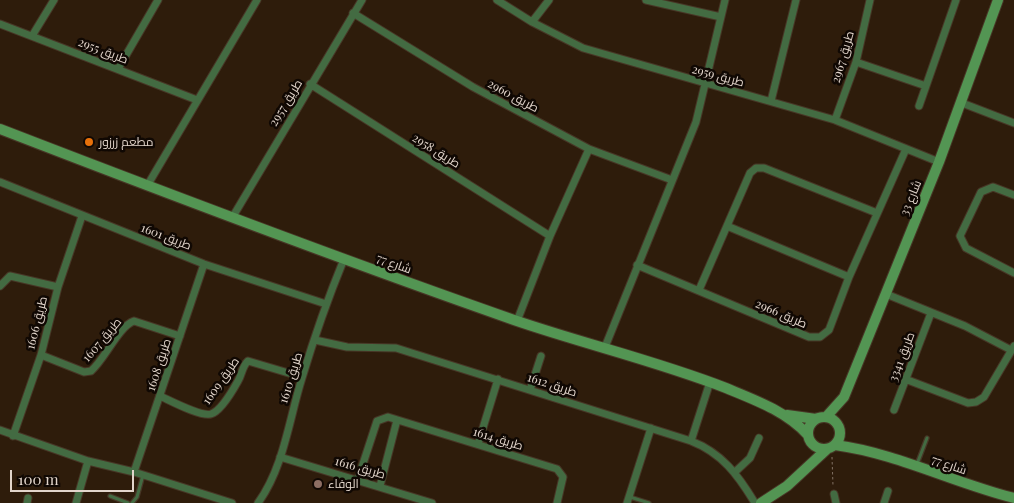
<!DOCTYPE html>
<meta charset="utf-8">
<style>
body{margin:0}
#map{position:relative;width:1014px;height:503px;overflow:hidden;background:#2e1c0b;font-family:"Playfair Display",serif}
canvas{display:block}
.scale{position:absolute;left:10px;top:470px;width:124px;height:22px;box-sizing:border-box;border:2px solid #e2d5cb;border-top:0;padding-left:6px;font-size:15px;line-height:18px;white-space:nowrap;color:#e2d5cb;-webkit-text-stroke:4px #100803;paint-order:stroke}
</style>
<div id="map">
<canvas width="1014" height="503"></canvas>
<div class="scale">100 m</div>
</div>
<script>
const g = document.querySelector('canvas').getContext('2d');
g.lineJoin = 'round';
function trace(path, color, width, dash) { g.strokeStyle = color; g.lineWidth = width; g.lineCap = dash ? 'butt' : 'round'; g.setLineDash(dash || []); g.stroke(path); }
function label(font, color, halo, rows, align = 'center') {
  g.font = font + ' "Playfair Display",Cairo,serif'; g.lineWidth = 5; g.setLineDash([]); g.textBaseline = 'middle'; g.strokeStyle = halo; g.fillStyle = color; for (const [text, x, y, turn = 0] of rows) {
    g.save(); g.translate(x, y); g.rotate((+turn || 0) * Math.PI / 180); g.textAlign = isNaN(turn) ? turn : align; if (halo) g.strokeText(text, 0, 0); g.fillText(text, 0, 0); g.restore();
  }
}
const lane = new Path2D(`
 M917 464 927 438
 M110 496 128 503
 M630 497 649 503
 M132 503 137 497 143 475`);
const street = new Path2D(`
 M497 0 532 22 583 48 835 120 939 162
 M646 0 721 17
 M353 13 473 87 589 149 672 180
 M532 22 549 0
 M0 24 197 100
 M32 36 54 0
 M856 62 926 86
 M118 69 158 0
 M310 84 550 236
 M771 101 796 0
 M962 103 1014 123
 M919 106 956 0
 M835 120 856 62 870 0
 M0 182 204 264 326 304
 M147 186 257 0
 M1014 195 993 187 981 192 960 236 966 248 1014 273
 M232 218 362 0
 M727 226 849 277
 M637 265 809 337H820L829 330 849 277 906 149
 M0 286 10 276 58 287
 M699 290 750 173 756 168H764L877 213
 M886 294 965 326 1011 350
 M517 321 550 236 589 149
 M315 340 347 347 396 348 691 441C722 453 738 475 755 503
 M605 347 696 122 725 0
 M41 355 84 372 91 371C105 359 119 326 134 321L180 336
 M905 379 968 403 976 402 984 397 1014 346
 M530 390 541 356
 M160 396C171 401 201 417 211 414 221 411 233 390 238 381 242 375 242 366 248 361L302 377
 M894 410 931 313
 M0 430 88 461 134 472 232 503
 M13 436 41 355 58 287 82 216
 M691 441 710 382
 M478 444 498 379
 M280 457 432 503
 M134 472 204 264
 M735 472 750 458 759 438
 M358 479 377 421 388 417 557 469 563 477 557 503
 M380 486 397 420
 M834 494 836 503
 M27 503 28 498
 M76 503 88 461
 M258 503C284 467 289 419 302 378 314 338 328 298 344 259
 M627 503 651 428
 M884 503 888 491`);
const secondary = new Path2D(`
 M0 129C171 195 342 260 514 320 584 344 657 361 726 388 755 400 786 411 808 435
 M787 415 816 419
 M808 433a16 16 0 1 1 32 0a16 16 0 1 1-32 0Z
 M826 417 844 397 939 162 998 0
 M835 445C896 453 954 483 1014 498
 M761 503 787 486 827 449`);
trace(lane, '#473626', 5.5);
trace(street, '#473626', 9);
trace(secondary, '#473626', 12);
trace(new Path2D(`
 M832 457 833 486`), '#827264', 1, [2.5, 2.5]);
trace(lane, '#436b42', 3);
trace(street, '#436b42', 7);
trace(secondary, '#539553', 10);
for (const [x, y, r, color] of [
 [89,142,5,"#e8710a"],
 [318,484,5,"#8d6e63"]
]) { const dot = new Path2D(); dot.arc(x, y, r, 0, 2 * Math.PI); g.fillStyle = color; g.fill(dot); trace(dot, '#100803', 2); }
label('12px', '#e2d5cb', '#100803', [
 ["طريق 2955",103,51,21],
 ["طريق 2967",843,57,-74],
 ["طريق 2959",718,76,15],
 ["طريق 2960",513,96,28],
 ["طريق 2957",286,103,-59],
 ["طريق 2958",436,151,32],
 ["شارع 33",911,198,-68],
 ["طريق 1601",166,237,21],
 ["شارع 77",394,264,20],
 ["طريق 2966",781,314,23],
 ["طريق 1606",37,323,-76],
 ["طريق 1607",102,340,-50],
 ["طريق 3341",902,357,-69],
 ["طريق 1608",159,365,-72],
 ["طريق 1610",291,378,-73],
 ["طريق 1609",221,381,-55],
 ["طريق 1612",552,385,18],
 ["طريق 1614",498,439,17],
 ["شارع 77",949,465,19],
 ["طريق 1616",360,468,16]
]);
label('12px', '#e2d5cb', '#100803', [
 ["مطعم زرزور",99,142],
 ["الوفاء",328,484]
], 'left');
</script>
